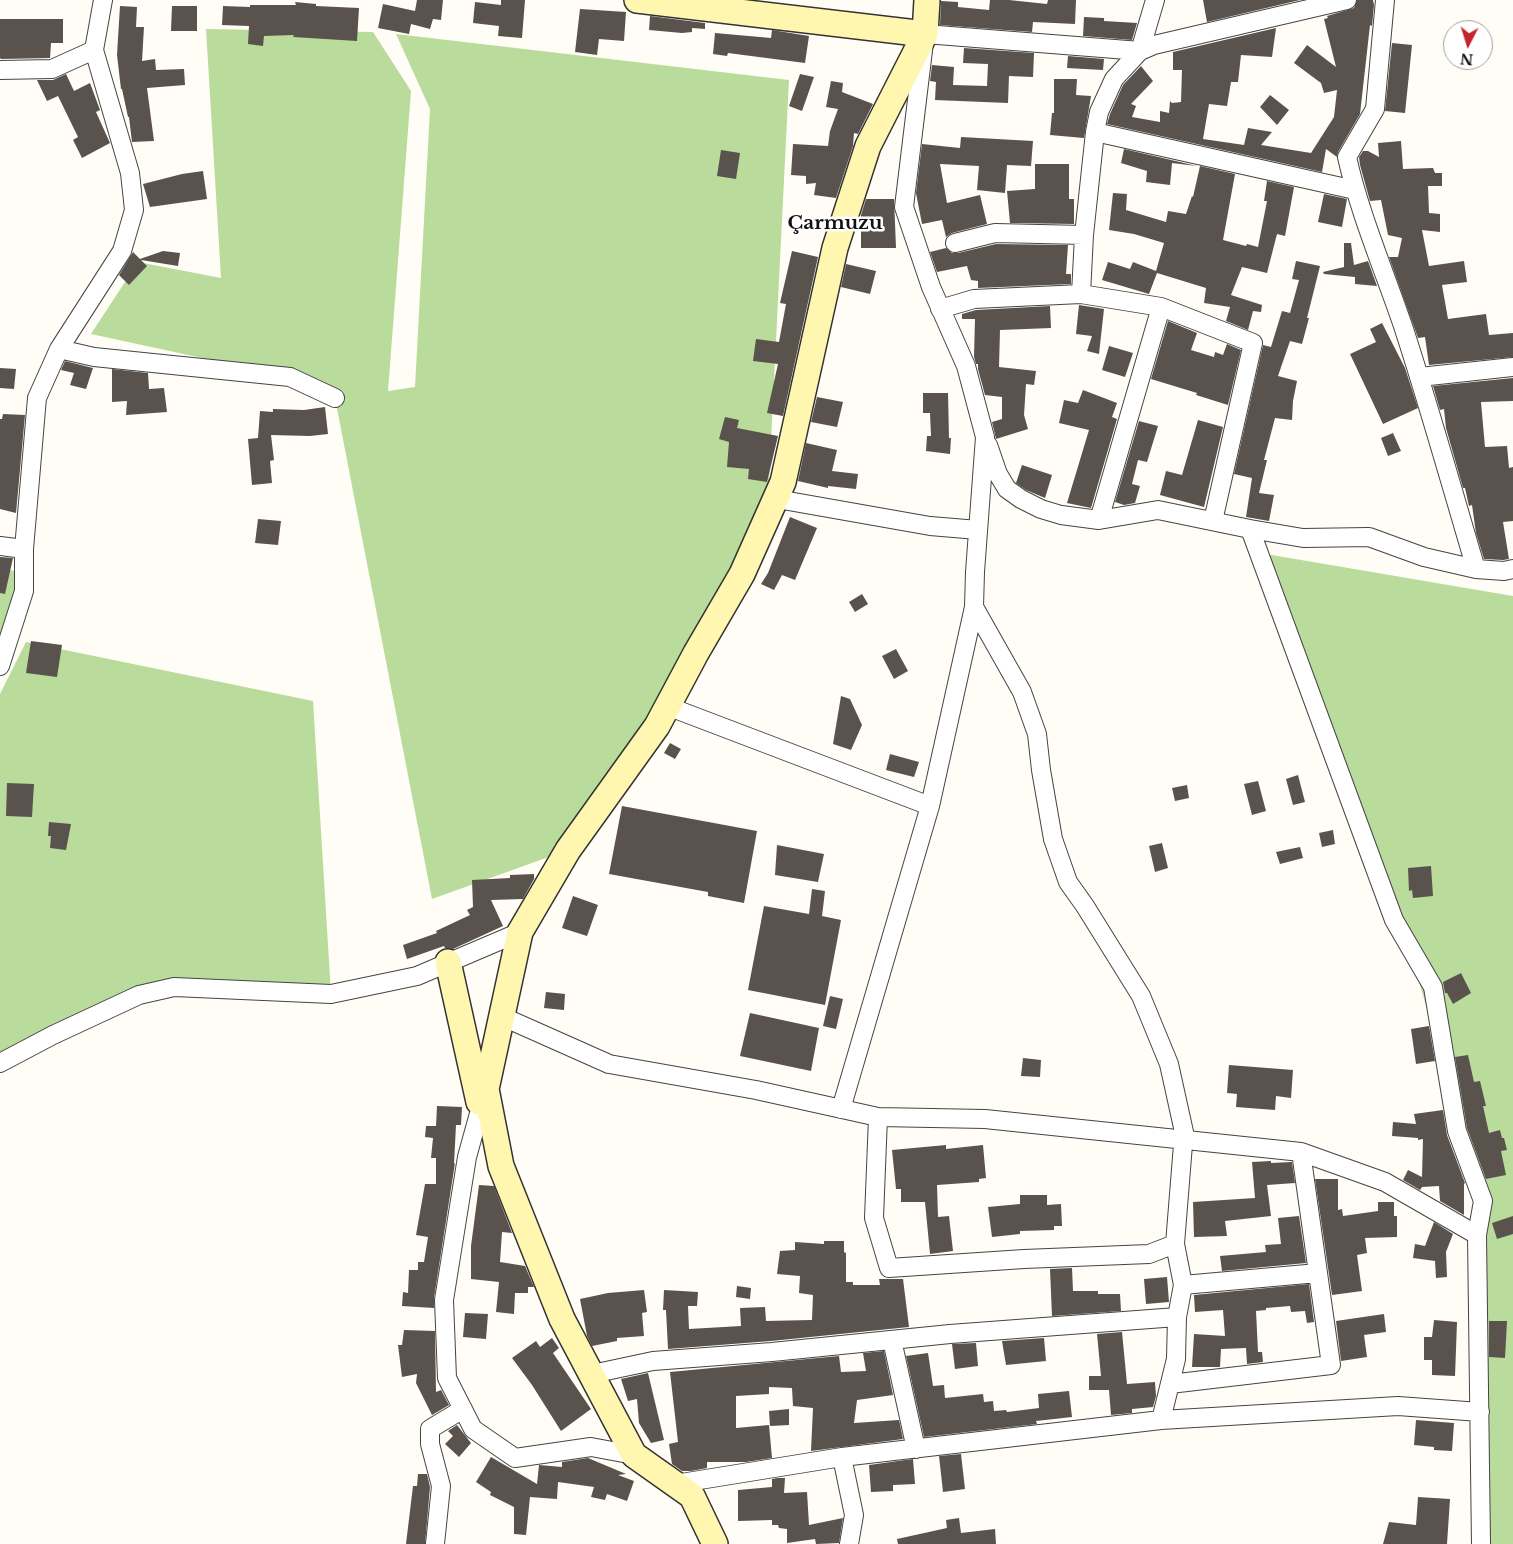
<!DOCTYPE html>
<meta charset="utf-8">
<style>
body{margin:0}
#map{position:relative;width:1513px;height:1544px;overflow:hidden;background:#fffdf5;font-family:"Libre Baskerville",serif}
canvas{display:block}
.north{position:absolute;left:1443px;top:20px;width:50px;height:50px;box-sizing:border-box;background:#fff;border:1px solid #a0a0a0;border-radius:50%;rotate:185deg;font-size:14px;font-weight:700;line-height:20px;text-align:center;color:#111}
.north::after{content:'';display:block;margin:auto;width:18px;height:22px;background:#c4262e;clip-path:polygon(50% 0,100% 100%,50% 72%,0 100%)}
</style>
<div id="map">
<canvas width="1513" height="1544"></canvas>
<div class="north">N</div>
</div>
<script>
const g = document.querySelector('canvas').getContext('2d');
g.lineJoin = 'round';
function fillPath(path, color) { g.fillStyle = color; g.fill(path, 'evenodd'); }
function trace(path, color, width, dash) { g.strokeStyle = color; g.lineWidth = width; g.lineCap = dash ? 'butt' : 'round'; g.setLineDash(dash || []); g.stroke(path); }
function label(font, color, halo, rows, align = 'center') {
  g.font = font + ' "Libre Baskerville",serif'; g.lineWidth = 5; g.setLineDash([]); g.textBaseline = 'middle'; g.strokeStyle = halo; g.fillStyle = color; for (const [text, x, y, turn = 0] of rows) {
    g.save(); g.translate(x, y); g.rotate((+turn || 0) * Math.PI / 180); g.textAlign = isNaN(turn) ? turn : align; if (halo) g.strokeText(text, 0, 0); g.fillText(text, 0, 0); g.restore();
  }
}
fillPath(new Path2D(`
 M206 29 373 32 411 91 388 391 415 387 430 109 396 34 789 80 767 520 568 850 432 899 335 398 290 377 91 334 138 262 221 278Z
 M1260 553 1513 596V1544H1485L1483 1201 1408 944Z
 M0 569 24 572 0 666Z
 M26 642 313 701 331 994 139 995 0 1064V694Z`), '#b9dc9c');
fillPath(new Path2D(`
 M417 0H443L441 20 433 19 430 29 411 24 409 34 378 28 383 4 415 11Z
 M501 0H525L522 38 498 36 499 26 473 23 475 2 501 5Z
 M990 0H1009L1047 4 1048 0H1076L1075 24 1033 22 1032 32 940 25 941 1 958 2V7L989 10Z
 M1203 0H1300L1207 22Z
 M1357 0H1373L1374 5 1372 26 1370 25 1360 114 1338 152 1337 157 1326 149 1322 172 1107 124 1110 114 1123 85 1141 66 1153 81 1131 104 1136 106 1132 117 1160 122V111L1169 113 1170 101 1172 103 1181 102 1182 70H1173V52L1276 28 1272 57 1241 55 1238 82H1231L1227 106 1209 104 1203 139 1244 145 1248 128 1272 132 1261 145 1311 153 1334 117 1337 90 1324 93 1321 83 1294 63 1307 45 1336 67 1324 19 1328 18 1327 16 1354 8Z
 M295 2 316 4V6L359 8 357 41 293 37 294 35 264 36 263 46 248 44 249 26 222 25 223 6 250 7V5H296Z
 M120 6 137 7 136 27H144L142 61 155 59 156 70 184 69 185 85 147 88 154 141 132 142 129 117H128L122 89H121L117 55Z
 M172 6H197V31H171Z
 M580 9 626 12 624 41 599 39 597 55 575 52Z
 M650 16 705 23V29L692 28V32L682 33 649 30Z
 M1084 17 1104 18V21L1137 23 1132 40 1083 36Z
 M0 19H63V43H51L50 58 1 59 0 58Z
 M772 30 809 36 805 63 728 53 727 56 713 54 715 33 771 38Z
 M1392 43 1412 45 1405 113 1385 111Z
 M964 48 1034 53 1033 77 1009 76 1008 103 935 100 936 82 930 81 932 65 954 67 953 85 987 86 988 64 963 63Z
 M1068 56 1104 59 1103 70 1067 68Z
 M66 74 74 91 90 83 100 110 96 112 110 143 82 158 73 140 78 137 58 96 47 101 37 80H53Z
 M800 74 814 77 802 111 789 106Z
 M1054 79H1077L1076 95 1091 96 1084 138 1050 135 1052 113H1054Z
 M831 81 843 83 842 92 873 104 858 134 854 133 853 146 836 198 814 195 816 183 806 184V176L791 175 793 144 828 146 830 131 838 109 826 107Z
 M1270 95 1289 110 1277 125 1260 107Z
 M961 137 1033 141 1031 166 1007 165 1005 193 977 190 979 166 940 164 947 203 980 195 987 224 952 233 946 237 942 220 922 224 916 193 922 144 960 148Z
 M1401 141 1403 169 1433 168 1435 173H1442V186H1428L1429 213 1440 214V232L1422 230 1429 266 1464 261 1467 282 1442 285 1448 319 1486 314 1489 335 1513 333V357L1429 365 1425 337 1418 338 1389 257H1398L1402 238 1388 235 1381 200 1370 201 1360 165 1359 157 1363 151H1368L1379 157 1378 143Z
 M1124 149 1197 166 1172 163 1170 185 1146 182 1147 171 1121 163Z
 M721 150 740 153 736 179 717 176Z
 M1035 164H1069V199H1074V224L1010 223 1007 191 1035 189Z
 M1200 166 1235 174 1223 240 1246 246 1247 244 1258 247 1267 201H1264L1267 181 1294 187 1285 236 1277 234 1267 273 1242 267 1231 295 1262 305 1261 312 1253 311 1248 330 1226 321 1230 307 1204 303 1206 288 1157 273 1149 294 1102 280 1108 262 1130 269 1133 262 1156 271 1164 243 1134 234 1109 230 1113 193 1127 194 1126 210 1166 222 1168 211 1186 214 1192 196 1193 197Z
 M203 171 207 199 150 207 143 184 182 174Z
 M1324 194 1347 199 1342 227 1318 222Z
 M866 199H894L896 248H861V215Z
 M1344 243H1351L1354 265 1368 261 1377 286 1355 284V277L1324 274 1323 272 1344 267Z
 M996 244 1068 245 1066 274H1071V284L978 288V281L971 280 967 266 937 272 930 252 946 248 952 253H958Z
 M163 251 180 253 178 266 141 260 147 266 129 285 119 275 133 252 140 259Z
 M792 251 818 257 783 416 767 413 778 364 753 361 756 339 779 342 786 304 780 303Z
 M1296 261 1320 266 1307 318H1309L1302 344 1290 341 1278 376 1297 381 1293 401 1292 420 1275 418 1264 460H1267L1259 493 1274 495 1269 521 1246 517 1252 478 1234 474 1263 345 1271 347 1282 311 1290 313 1299 280 1292 279Z
 M846 264 876 271 870 294 841 287Z
 M1079 305 1104 309 1099 354 1087 351 1092 336 1076 334Z
 M1050 306 1051 328 1000 330 999 367 1036 371 1034 385 1026 384 1024 415 1028 429 996 439 992 422 1002 419V397L985 395 978 369V364H976L974 357 975 319H962V314L976 310Z
 M1168 321 1197 333 1191 350 1214 357 1215 352 1223 355 1227 344 1241 350 1228 405 1196 395 1197 393 1151 379Z
 M1382 323 1405 368 1418 408 1383 424 1350 354 1376 342 1370 329Z
 M1109 346 1133 353 1125 377 1102 370Z
 M65 361 93 368 86 389 70 385 74 373 61 370Z
 M0 368 16 369 14 389 0 388Z
 M112 369 148 373 149 389 164 388 167 412 126 415 127 401 112 402Z
 M1513 378V401L1481 402 1485 447 1507 446 1509 468 1513 467V521L1503 522 1509 559 1503 560 1484 559 1476 533 1472 505 1469 506 1465 488H1463L1446 428 1444 409 1440 410 1433 386Z
 M1083 390 1117 403 1112 417 1117 419 1091 508 1067 503 1089 430 1059 423 1064 400 1078 403Z
 M923 393H948L949 438H951L950 454 926 451 927 436H931L930 413H923Z
 M817 397 843 402 837 427 811 422Z
 M325 407 328 434 310 436 271 435 274 460 270 461 272 483 252 485 248 439 258 438 260 411 273 412V409L304 410Z
 M3 414 25 415 16 513 0 509V419H2Z
 M725 417 739 420 737 428 778 436 767 482 748 479 749 469 727 467 729 442 719 439Z
 M1198 420 1223 427 1204 507 1160 495 1166 471 1182 475Z
 M1139 421 1158 426 1147 462 1138 460 1132 484 1140 486 1135 503 1124 505 1115 502Z
 M1393 433 1401 451 1388 456 1381 438Z
 M806 443 837 450 832 471 858 474 856 489 828 486V488L798 481Z
 M1022 465 1052 475 1045 498 1026 490 1016 483Z
 M790 517 817 528 795 580 782 575 774 590 761 584 768 573Z
 M258 519 281 521 278 545 255 543Z
 M0 557 13 558 5 594 0 593Z
 M862 594 868 604 855 612 849 602Z
 M31 641 62 645 57 677 26 673Z
 M896 649 908 671 894 679 882 656Z
 M841 696 850 699 862 725 851 750 833 744Z
 M670 743 681 749 675 759 664 753Z
 M890 754 919 762 914 777 886 770Z
 M1298 775 1305 802 1293 805 1286 779Z
 M1258 781 1266 811 1252 815 1244 784Z
 M7 783 34 784 32 817 6 816Z
 M1187 785 1189 798 1175 801 1172 788Z
 M622 806 757 831 744 903 708 896V892L609 874Z
 M49 822 71 824 66 850 50 848 51 836H48Z
 M1333 830 1335 844 1322 847 1319 833Z
 M1162 843 1168 868 1155 872 1149 846Z
 M777 845 824 854 818 882 775 875Z
 M1300 847 1303 858 1280 864 1276 852Z
 M1431 866 1433 896 1413 898 1412 890 1409 891 1408 868Z
 M534 874V879L523 899 491 900 503 926 453 949 445 948 444 946 407 959 403 945 437 933 436 931 470 915 467 910 473 907 472 880 510 878V875Z
 M812 889 825 891 822 916 841 920 825 1005 748 990 764 906 809 914Z
 M573 896 598 905 587 936 562 928Z
 M1461 973 1471 993 1453 1004 1447 993H1445L1443 982Z
 M546 992 565 994 564 1010 544 1008Z
 M830 996 843 999 836 1029 823 1026Z
 M750 1013 819 1028 811 1071 740 1056Z
 M1429 1026 1435 1061 1416 1064 1411 1029Z
 M1468 1055 1474 1082 1480 1081 1486 1106H1483L1489 1133 1500 1130 1502 1138H1504L1507 1150 1501 1151 1506 1175 1486 1179 1467 1128 1455 1057Z
 M1023 1058 1041 1060 1040 1077 1021 1076Z
 M1229 1065 1293 1070 1291 1098 1276 1096 1275 1110 1236 1107 1237 1094 1227 1093Z
 M437 1106 462 1107 461 1125H456L454 1164 455 1163 434 1298V1308L402 1306 403 1292 408 1293 409 1270H418V1262H424L428 1237 416 1235 425 1184H436V1158H431L433 1138 425 1137 426 1126H436Z
 M1443 1110 1447 1135 1465 1183 1464 1184V1215L1440 1201 1439 1186 1422 1187 1420 1190 1403 1180 1408 1170 1422 1177 1423 1139 1418 1140V1138L1392 1136 1393 1122 1416 1124 1414 1114Z
 M946 1145V1149L983 1145 986 1178 979 1179V1182L937 1185 938 1217 949 1216 953 1251 930 1254 925 1202H901V1189H896L892 1150Z
 M1271 1161V1163L1292 1162 1295 1183 1267 1185 1271 1216 1225 1221 1227 1236 1194 1237 1193 1202 1255 1198 1252 1162Z
 M1315 1179H1338V1210L1342 1209 1343 1216 1378 1211V1202H1394V1216H1397V1237L1365 1238 1367 1253 1357 1255 1362 1291 1332 1295Z
 M479 1185 494 1186 512 1233 502 1232 500 1262 525 1266 534 1287H528V1293H515L514 1314 496 1312 499 1282 471 1279V1246Z
 M1020 1195H1047V1205L1061 1204 1062 1226H1054V1230L1020 1231V1234L992 1237 988 1207 1020 1204Z
 M1299 1216 1306 1263 1222 1271 1220 1256 1266 1252 1265 1245 1281 1244 1278 1218Z
 M1513 1216V1234L1497 1239 1492 1223Z
 M1434 1222 1453 1234 1446 1252 1447 1277 1436 1278 1435 1261 1413 1258 1415 1244 1425 1246Z
 M824 1241H844V1252L846 1253V1282H853V1285H880L879 1279H903L909 1327 771 1341 668 1349 666 1310H663L664 1290 698 1292 697 1306H688L689 1329 741 1326 740 1308 765 1307 766 1321 812 1320 813 1295 799 1293 800 1276 777 1274 780 1251 795 1250V1242L824 1244Z
 M1072 1268 1073 1291H1098V1294H1120L1121 1311 1052 1316 1050 1269Z
 M1167 1277 1169 1302 1146 1304 1144 1279Z
 M1309 1284 1314 1322 1307 1323 1305 1311 1291 1312 1290 1306 1266 1308V1310L1256 1311 1258 1352H1262L1263 1362 1247 1364 1246 1348 1221 1349 1220 1367H1192L1194 1334 1225 1336 1223 1310 1195 1312 1194 1295Z
 M737 1286 751 1288 750 1299 736 1297Z
 M644 1290 647 1312 642 1313 644 1336 617 1338V1341L592 1346 587 1336 580 1299 608 1293Z
 M465 1313 488 1314 486 1339 463 1337Z
 M1384 1314 1386 1332 1364 1335 1367 1357 1341 1361 1336 1321Z
 M1434 1320 1457 1322 1455 1376 1432 1375V1360H1424V1337H1432Z
 M1489 1321H1507L1505 1358 1489 1357Z
 M404 1330 435 1331 436 1392 441 1390 449 1405 432 1415 416 1383 417 1374 402 1377 398 1345H402Z
 M1122 1332 1127 1384 1155 1382 1156 1396 1153 1407 1132 1409V1413L1111 1415 1109 1390H1089V1376H1101L1097 1334Z
 M552 1338 559 1348 553 1353 591 1409 561 1431 532 1385 512 1358 536 1341 540 1347Z
 M1044 1338 1046 1361 1006 1365 1002 1341Z
 M976 1343 978 1366 955 1369 952 1344Z
 M884 1351 893 1395 857 1400 854 1423 899 1420 903 1439 811 1451 813 1408 793 1406 792 1388 769 1387V1394L736 1396V1428L769 1425 772 1458 746 1462H707V1468L691 1471H682L672 1464 669 1444 678 1442 670 1372 839 1356 841 1372 866 1371 863 1353Z
 M928 1353 933 1386 944 1385 945 1398 983 1394 984 1402 993 1401 994 1411 1006 1410 1007 1412 1039 1408 1038 1394 1069 1391 1072 1417 1036 1421 1037 1424 924 1437 906 1356Z
 M648 1373 664 1440 651 1443 639 1423 637 1399 628 1401 621 1379Z
 M789 1409V1425L770 1426 769 1411Z
 M1416 1420 1454 1423 1452 1451 1434 1450V1447L1414 1445Z
 M457 1425 471 1443 459 1457 445 1444 453 1436 448 1431Z
 M961 1454 965 1489 943 1492 939 1456Z
 M491 1457 537 1484 539 1465 562 1467V1462L588 1458 626 1474 618 1475 634 1481 627 1501 607 1494 605 1500 591 1497 594 1487 558 1482 557 1499 530 1497 526 1535 514 1534V1507L490 1495 491 1492 476 1482Z
 M913 1459 915 1484 893 1485V1491L871 1492 869 1465Z
 M418 1474H427L430 1487 425 1544H406L413 1486H417Z
 M778 1478H785L784 1493 807 1492 809 1525 843 1518 839 1543 816 1544 815 1539 787 1543V1529L779 1528 778 1525H772V1520L738 1521V1490L772 1487V1479Z
 M1418 1497 1450 1499 1447 1544H1383L1389 1522 1416 1525Z
 M959 1518 961 1533 995 1529 996 1544H898L897 1539 947 1528 946 1520Z`), '#5a524d');
const street = new Path2D(`
 M1155 0 1140 51 1154 45 1347 0
 M1385 0 1375 109 1347 157C1360 215 1384 270 1403 326 1429 406 1452 488 1476 569L1504 571 1513 569
 M0 70 52 69 94 50
 M1095 132 1355 190
 M955 243 995 233 1084 235
 M1161 307 1253 343 1213 521
 M940 309 974 299 1081 294
 M59 349 94 357 290 377 335 398
 M1420 377 1513 367
 M988 445 998 474 1007 489 1021 499 1041 509 1061 515 1099 520 1158 510 1250 529 1303 538 1369 537 1424 557 1476 569
 M777 499 930 526 978 530
 M1099 520 1161 307 1081 294 1084 235 1095 132 1099 112 1114 79 1140 51
 M1250 529 1394 920 1433 987 1457 1131 1483 1201 1477 1235 1481 1544
 M0 546 24 549
 M0 666 24 591V549L37 398 59 349 122 251 134 210 130 173 94 50 103 0
 M667 706 930 806
 M501 1016 609 1064 756 1090 878 1117
 M0 1063 53 1035 139 995 174 987 331 994 417 976 520 932
 M485 1092 467 1157 444 1300 447 1378 473 1429 515 1458 591 1447 634 1455
 M841 1109 930 806 974 607
 M1175 1244 1149 1254 1024 1259 889 1268 874 1218 878 1117 985 1119 1301 1152 1385 1182 1477 1235
 M1183 1285 1318 1273 1301 1152
 M892 1340 916 1449
 M592 1374 653 1361 772 1352 950 1334 1177 1317
 M1170 1384 1331 1365 1318 1273
 M1161 1420 1398 1406 1480 1412
 M842 1457 1161 1420 1176 1359 1177 1317 1183 1285 1175 1244 1184 1132 1169 1064 1141 996 1085 906 1068 882 1053 839 1041 770 1037 734 1022 692 974 607 975 572 985 437 966 366 931 287 904 207 925 34 1140 51
 M675 1484 842 1457 854 1515 849 1544
 M435 1544 441 1486 430 1444V1429L463 1409`);
const secondary = new Path2D(`
 M637 0 925 34
 M448 962 479 1102
 M715 1544 692 1496 634 1455 562 1319 501 1166 486 1089 520 932 568 850 657 726 696 653 742 574 783 482 835 248 868 146 925 34 927 0`);
trace(street, '#444', 20);
trace(secondary, '#333', 28);
trace(street, '#fff', 18);
trace(secondary, '#fff6b0', 25);
label('bold 19px', '#111', '#fff', [
 ["Çarmuzu",835,224]
]);
</script>
